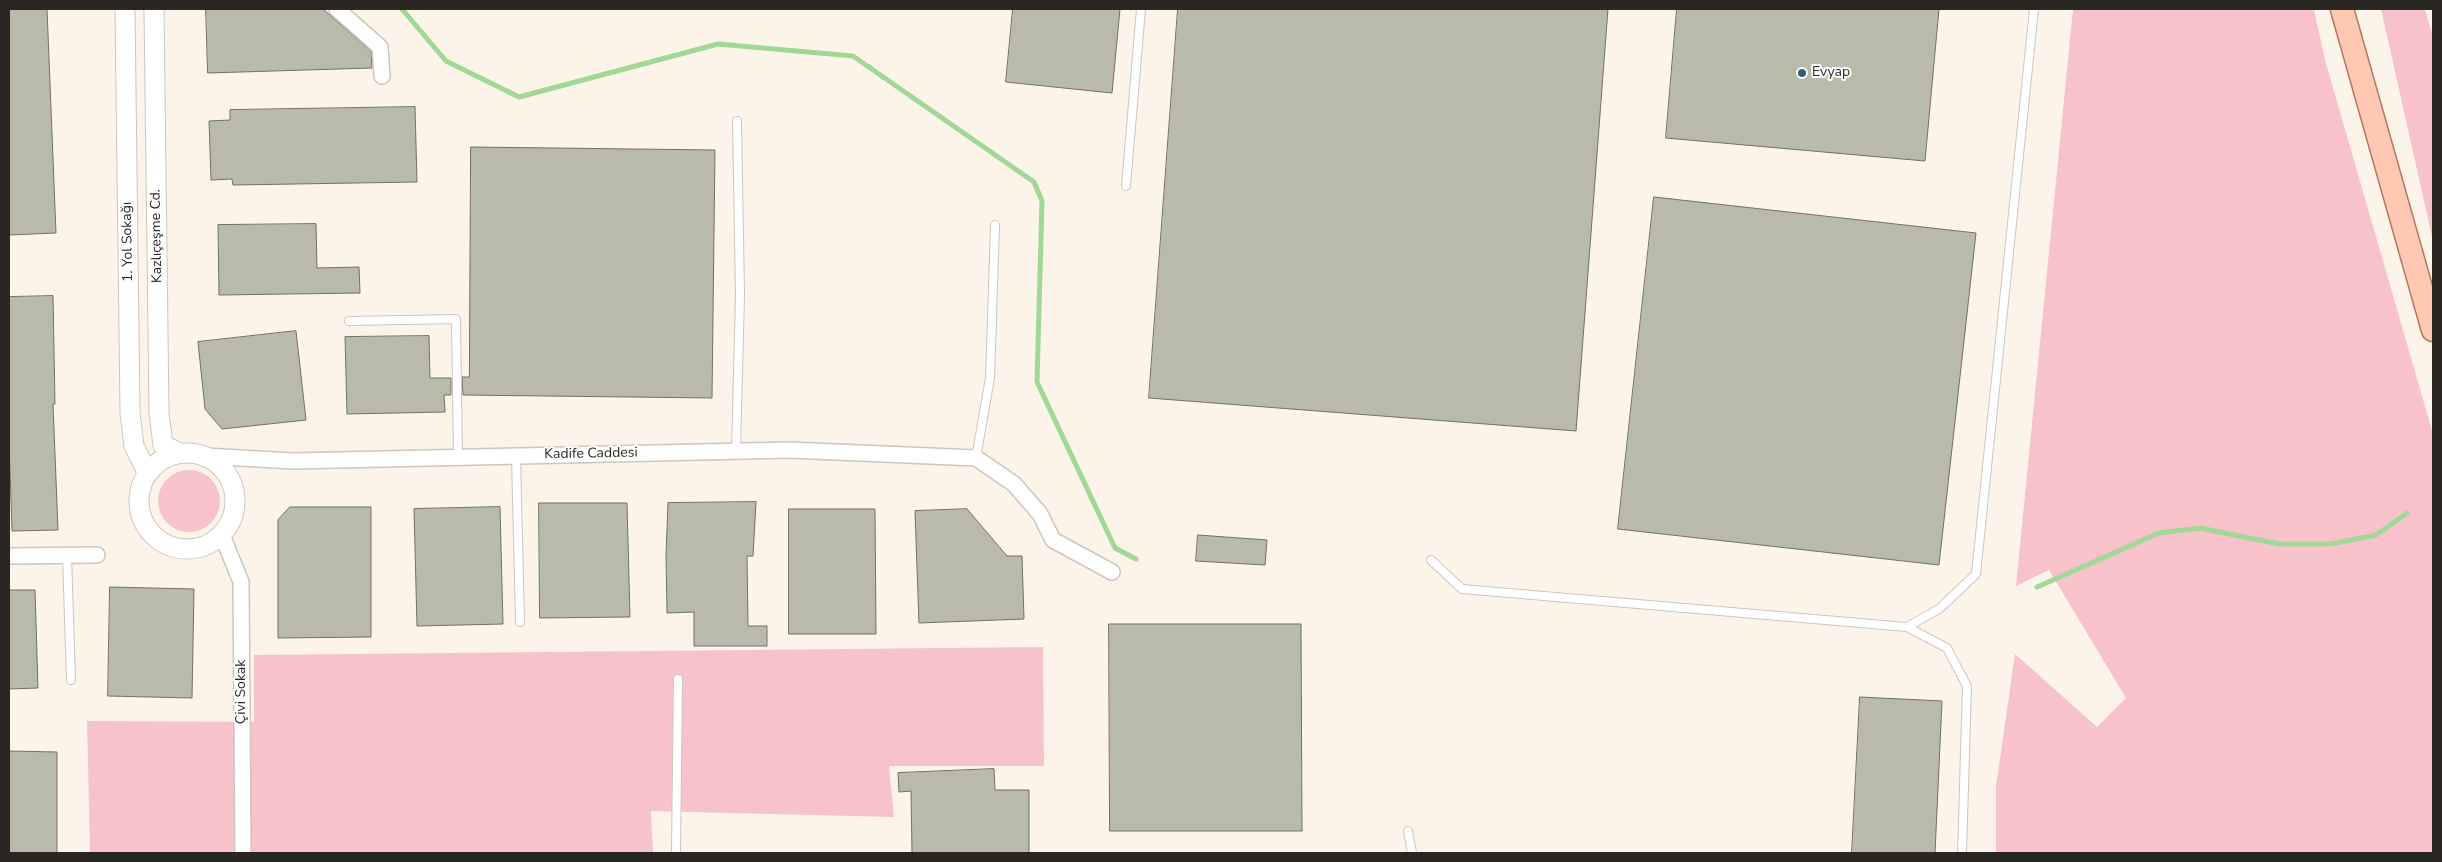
<!DOCTYPE html>
<meta charset="utf-8">
<style>
body{margin:0}
#map{position:relative;width:2442px;height:862px;overflow:hidden;background:#fcf4e8;font-family:"Nunito Sans",sans-serif}
canvas{display:block}
.frame{position:absolute;inset:0;border:10px solid #2a2722;pointer-events:none}
</style>
<div id="map">
<canvas width="2442" height="862"></canvas>
<div class="frame"></div>
</div>
<script>
const g = document.querySelector('canvas').getContext('2d');
g.lineJoin = 'round';
function fillPath(path, color) { g.fillStyle = color; g.fill(path, 'evenodd'); }
function trace(path, color, width, dash) { g.strokeStyle = color; g.lineWidth = width; g.lineCap = dash ? 'butt' : 'round'; g.setLineDash(dash || []); g.stroke(path); }
function label(font, color, halo, rows, align = 'center') {
  g.font = font + ' "Nunito Sans",sans-serif'; g.lineWidth = 4; g.setLineDash([]); g.textBaseline = 'middle'; g.strokeStyle = halo; g.fillStyle = color; for (const [text, x, y, turn = 0] of rows) {
    g.save(); g.translate(x, y); g.rotate((+turn || 0) * Math.PI / 180); g.textAlign = isNaN(turn) ? turn : align; if (halo) g.strokeText(text, 0, 0); g.fillText(text, 0, 0); g.restore();
  }
}
fillPath(new Path2D(`
 M2073 9H2314L2325 60 2433 434V853H1996V787L2015 654 2097 727 2126 698 2049 570 2016 586Z
 M2381 9H2425L2433 37V241Z
 M158 501a31 31 0 1 1 62 0a31 31 0 1 1-62 0Z
 M1043 647 1044 766H889L894 817 651 811 653 853H90L87 721 254 722V655Z`), '#f8c2ca');
trace(new Path2D(`
 M402 9 446 61 519 97 718 44 853 56 1034 182 1042 201 1037 382 1115 548 1136 559
 M2037 587 2159 533 2200 528 2279 544H2331L2376 535 2407 513`), '#a1d797', 5);
const building = new Path2D(`
 M9 9H47L56 233 9 235Z
 M206 9H323L371 51 372 68 208 73Z
 M1013 9H1120L1112 93 1006 82Z
 M1178 9H1608L1576 431 1149 398Z
 M1677 9H1939L1925 161 1666 138Z
 M415 107 417 182 233 185 232 179 211 180 209 121 230 120V110Z
 M471 147 715 150 712 398 463 395 462 377H469Z
 M1654 197 1976 233 1939 565 1618 529Z
 M316 224 317 268 359 267 360 293 219 295 218 225Z
 M53 296 55 404H53L58 530 12 531 9 441V297Z
 M296 331 306 420 222 429 205 409 198 342Z
 M429 336 430 378H451V395H444L445 412 347 414 345 337Z
 M756 502 753 556H747L748 626H767V646H694V612L667 613 666 557 668 503Z
 M539 503H627L630 617 540 618Z
 M290 507H371V637L278 638V520Z
 M500 507 503 624 417 626 414 509Z
 M789 509H875L876 634H789Z
 M967 509 1007 556H1022L1024 619 919 623 915 511Z
 M1198 535 1267 540 1265 565 1196 561Z
 M110 587 194 589 192 698 108 696Z
 M9 590H35L38 688 9 689Z
 M1109 624H1301L1302 831H1110Z
 M1860 697 1942 701 1935 853H1852Z
 M9 751 57 752V853H9Z
 M994 769 995 790H1029V853H912L911 791 899 792 898 773Z`);
fillPath(building, '#b9b9ac');
trace(building, '#707065', 1);
const service = new Path2D(`
 M1126 186 1141 9
 M349 321 456 319 458 457
 M736 451 740 295 737 121
 M516 456 520 622
 M976 458 990 378 995 225
 M67 555 71 680
 M1431 560 1462 589 1907 627 1939 609 1976 574 2034 9
 M1907 627 1947 648 1967 686 1962 853
 M1408 831 1412 853
 M676 853 678 679`);
const minor = new Path2D(`
 M337 9 380 47 382 76
 M205 456 293 461 790 450 976 458 1014 484 1040 514 1053 540 1112 572
 M222 535 241 582 243 853
 M9 556 97 555`);
const tertiary = new Path2D(`
 M125 9 130 413 134 446 147 472
 M154 9 159 413 163 445 180 453
 M139 501a48 48 0 1 1 96 0a48 48 0 1 1-96 0Z`);
const primary = new Path2D(`
 M2342 9 2433 330`);
trace(service, '#cec6bb', 10);
trace(minor, '#cec6bb', 18);
trace(tertiary, '#cec6bb', 21);
trace(primary, '#b4785f', 25);
trace(service, '#fff', 8);
trace(minor, '#fff', 15);
trace(tertiary, '#fff', 19);
trace(primary, '#ffc8b3', 22);
for (const [x, y, r, color] of [
 [1802,73,5,"#305f7e"]
]) { const dot = new Path2D(); dot.arc(x, y, r, 0, 2 * Math.PI); g.fillStyle = color; g.fill(dot); trace(dot, '#fff', 2); }
label('14px', '#2a2722', '#fff', [
 ["Evyap",1812,73]
], 'left');
label('14px', '#2a2722', '#fff', [
 ["Kazlıçeşme Cd.",157,236,-91],
 ["1. Yol Sokağı",128,242,-91],
 ["Kadife Caddesi",591,454,-1],
 ["Çivi Sokak",242,692,-90]
]);
</script>
